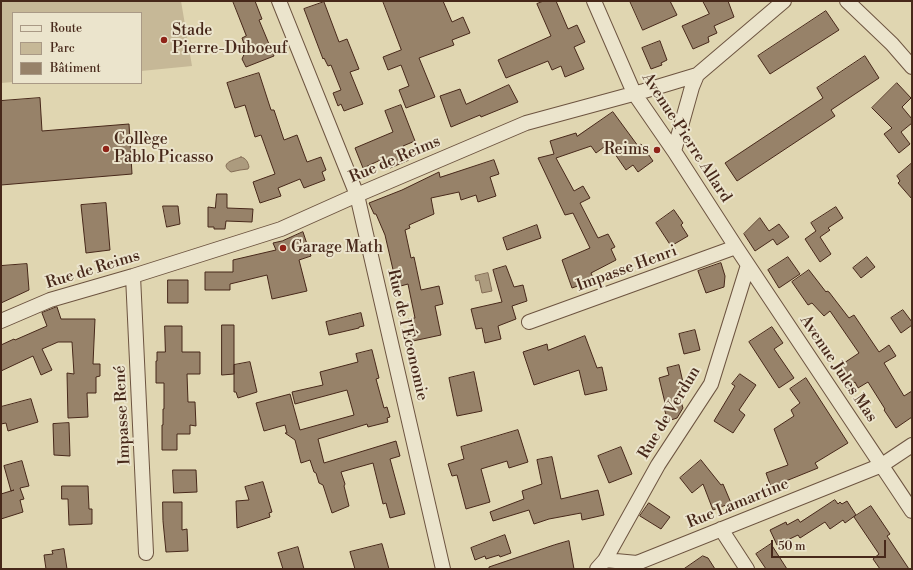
<!DOCTYPE html>
<meta charset="utf-8">
<style>
body{margin:0}
#map{position:relative;width:913px;height:570px;overflow:hidden;background:#e0d6b1;font-family:"Libre Bodoni",serif}
canvas{display:block}
.frame{position:absolute;inset:0;border:2px solid #47281a;pointer-events:none}
.legend{position:absolute;left:12px;top:12px;width:130px;height:72px;box-sizing:border-box;background:#ebe4cc;border:1px solid #a99985;margin:0;padding:5px 7px;list-style:none;font-size:12px;color:#47281a}
.legend li{display:flex;align-items:center;gap:8px;height:20px}
.legend b{width:20px;border:1px solid #a99985}
.scale{position:absolute;left:771px;top:540px;width:115px;height:18px;box-sizing:border-box;border:2px solid #47281a;border-top:0;padding-left:5px;font-size:12px;line-height:14px;white-space:nowrap;color:#47281a;-webkit-text-stroke:3px #ebe4cc;paint-order:stroke}
</style>
<div id="map">
<canvas width="913" height="570"></canvas>
<div class="frame"></div>
<ul class="legend">
<li><b style="height:5px;background:#ebe4cc"></b>Route</li>
<li><b style="height:11px;background:#c6b897"></b>Parc</li>
<li><b style="height:11px;background:#978269"></b>Bâtiment</li>
</ul>
<div class="scale">50 m</div>
</div>
<script>
const g = document.querySelector('canvas').getContext('2d');
g.lineJoin = 'round';
function fillPath(path, color) { g.fillStyle = color; g.fill(path, 'evenodd'); }
function trace(path, color, width, dash) { g.strokeStyle = color; g.lineWidth = width; g.lineCap = dash ? 'butt' : 'round'; g.setLineDash(dash || []); g.stroke(path); }
function label(font, color, halo, rows, align = 'center') {
  g.font = font + ' "Libre Bodoni",serif'; g.lineWidth = 4; g.setLineDash([]); g.textBaseline = 'middle'; g.strokeStyle = halo; g.fillStyle = color; for (const [text, x, y, turn = 0] of rows) {
    g.save(); g.translate(x, y); g.rotate((+turn || 0) * Math.PI / 180); g.textAlign = isNaN(turn) ? turn : align; if (halo) g.strokeText(text, 0, 0); g.fillText(text, 0, 0); g.restore();
  }
}
fillPath(new Path2D(`
 M1 1H181L192 66 141 71V13H13V82L1 83Z`), '#c6b897');
const water = new Path2D(`
 M241 157C246 158 248 162 249 167L248 169 240 170 231 172C218 163 234 160 241 157Z
 M488 273 492 291 482 293 479 280 476 281 475 276Z`);
fillPath(water, '#ac9b7e');
trace(water, '#846d56', 1);
const building = new Path2D(`
 M233 1H255L262 19 259 20 274 56 246 67 242 59 246 50 242 38 246 36Z
 M383 1H443L452 22 463 17 470 33 452 40 454 45 419 58 435 97 406 108 399 90 409 86 401 65 388 70 383 57 401 50Z
 M544 1H556L568 29 577 25 585 42 574 47 584 69 565 77 561 66 552 70 548 61 506 78 498 60 551 36 537 4Z
 M630 1H670L677 15 643 30Z
 M703 1H728L734 17 714 26 717 33 708 37 709 42 693 49 682 26 709 14Z
 M324 2 339 42 347 39 359 69 350 72 363 104 344 111 341 104 338 106 333 93 341 90 331 65 328 66 324 58 323 59 304 9Z
 M826 11 839 30 770 74 758 56Z
 M660 41 667 60 661 63 662 65 651 69 642 48Z
 M865 56 879 78 831 110 835 116 737 181 725 163 823 98 817 88Z
 M259 73 271 110H274L284 140 297 135 307 162 321 157 326 170 322 172 325 180 304 188 300 179 278 188 281 196 260 203 253 182 275 174 261 135 255 137 245 105 235 108 227 83Z
 M897 83 911 98 902 107 912 119V123L901 132 910 144 899 153 884 134 892 128 872 108Z
 M509 85 518 102 481 117 480 115 451 127 440 96 460 89 466 104Z
 M40 98 42 131 129 124 132 174 1 185V101Z
 M401 105 415 141 403 146 409 160 390 168 385 158 363 168 355 148 393 132 385 111Z
 M613 112 638 146 641 144 653 161 638 172 633 165 626 170 608 144 596 153 591 146 556 158 574 191 583 186 590 198 580 203 598 238 608 234 615 247 611 249 616 260 591 273 594 280 572 288 562 260 590 248 573 213 565 215 538 158 554 154 550 141 576 133 577 136Z
 M494 160 499 174 490 177 496 196 478 202 476 195 461 200 459 192 431 198 434 214 409 225 410 228 405 230 411 258 414 257 421 290 439 286 443 304 435 306 441 335 413 341 408 319 415 318 408 284 397 287 385 235 376 214H374L369 203 402 190 439 172 440 177Z
 M912 163V199L898 183 900 181 897 176Z
 M217 194H227V208L253 209 252 222 226 221 225 229H214V227H208V207L215 208Z
 M106 203 110 250 86 253 81 205Z
 M163 206H178L180 224 167 227Z
 M836 207 843 218 828 228 830 230 820 237 831 254 820 262 805 239 816 231 811 223Z
 M674 210 683 223 681 225 688 236 671 246 656 223Z
 M760 218 769 231 779 224 789 237 777 245 773 239 755 251 744 234Z
 M537 225 541 238 507 250 503 238Z
 M303 232 311 256 299 260 307 291 272 299 267 275 230 284V290H205V272H233V260L276 250 273 243 282 241Z
 M788 257 800 274 779 288 768 270Z
 M867 257 875 267 861 278 853 268Z
 M721 263 725 276 724 287 706 293 698 271Z
 M27 264 29 290 1 303V266Z
 M506 266 514 287 523 285 527 301 512 306 516 319 498 326 501 339 485 343 482 328 476 329 471 309 502 302 493 270Z
 M809 270 826 292 827 291 829 292 849 318 854 315 879 352 889 345 896 356 884 363 904 396 912 391V417L896 428 884 410 885 409 868 382 858 388 855 382 849 386 839 370 843 368 841 365 859 353 830 311 824 316 812 303 808 305 792 282Z
 M168 280H188V303H168Z
 M57 307 61 319H95L93 364H100V376L96 377V393H87L88 417 68 418 67 373 74 374 72 342H58L42 349 52 370 41 375 33 356 1 371V345L14 339 15 340 47 326 42 313Z
 M903 310 912 322V325L901 333 891 318Z
 M361 313 364 326 359 327V328L329 335 326 322Z
 M222 325H234V374L222 375Z
 M165 326H182V352H200V374H187L188 402H195L196 426 190 425V434H177V450H162V425H163V409H164V383H156V361H157V352H165Z
 M772 327 783 343 774 349 794 378 779 388 749 342Z
 M695 330 700 350 684 354 679 334Z
 M585 336 597 368 602 367 607 390 585 395 579 370 534 385 523 352 547 344 548 350Z
 M372 350 379 378 376 379 384 408 387 407 390 417 387 418 388 422 368 427 367 424 318 439 324 463 396 441 400 456 390 459 405 514 390 518 386 503 383 504 373 463 341 472 345 484 344 486 349 506 332 513 323 485 319 483 316 473 314 472 310 460 301 463 295 440 285 433H287L285 425 264 431 256 403 290 394 300 430 354 415 347 390 295 404 292 392 323 385 320 372 358 362 356 354Z
 M250 362 257 392 238 398 236 392H234V365Z
 M679 365 685 391 678 392 683 408 677 418 668 421 664 408 666 407 659 378 669 375 667 368Z
 M474 372 482 411 457 416 449 378Z
 M740 374 756 385 739 410 745 415 733 433 714 421 735 386 732 384Z
 M806 378 848 443 815 463 818 468 771 487 766 473 788 465 774 429 794 416 791 410 800 403 790 389Z
 M31 399 38 422 8 431 6 423 1 424V407Z
 M69 423 70 456 54 455 53 424Z
 M518 430 528 462 509 468 507 461 481 469 490 502 466 509 457 475 452 476 448 464 464 459 461 447Z
 M621 447 632 474 609 483 598 456Z
 M552 457 561 499 598 490 604 515 582 520 581 513 549 519 534 524 529 510 493 521 490 512 524 499 522 491 542 484 537 460Z
 M701 460 721 485 723 484 731 503 713 510 703 484 692 493 680 478Z
 M22 461 29 486 20 488 24 499 20 500 23 512 1 519V494L14 490 11 491 4 466Z
 M173 470H196L197 492 174 493Z
 M263 482 272 512 269 513 270 517 237 528 236 501 249 500 245 487Z
 M62 486H88L89 509H92V524L69 525 68 499H62Z
 M835 500 838 504 840 502 842 504 847 501 856 515 845 523 843 520 830 529 825 522 800 538 798 535 777 545 770 530 786 522 787 525 798 519 800 522Z
 M163 502H182V530L187 529 188 551 166 552 163 521Z
 M649 503 670 517 661 529 640 516Z
 M871 506 890 534 887 536 909 569H880L873 559 879 554 854 517Z
 M505 535 511 553 500 557 499 555 486 559 485 556 475 560 471 548Z
 M569 541 574 569H489V567L554 545Z
 M382 544 389 569H355L350 552Z
 M771 544 787 569H766L756 554Z
 M298 547 304 569H283L278 553Z
 M64 549 67 569H46L44 555 53 554 52 551Z
 M703 556 708 558 715 569H684Z`);
fillPath(building, '#978269');
trace(building, '#47281a', 1);
const minor = new Path2D(`
 M279 1 357 195 443 569
 M594 1 634 93 674 151 736 247 912 511
 M847 1 892 44 912 67
 M674 151 692 87 697 75
 M133 276 146 553
 M1 321 50 300 133 276 281 229 357 195 526 123 644 91 697 75 784 1
 M529 322 736 247
 M721 529 747 569
 M605 560 637 563 882 465 912 445
 M597 569 605 560 658 465 711 384 748 265`);
trace(minor, '#6d5440', 16);
trace(minor, '#ebe4cc', 14);
for (const [x, y, r, color] of [
 [164,40,4,"#8f2418"],
 [106,149,4,"#8f2418"],
 [657,150,4,"#8f2418"],
 [283,248,4,"#8f2418"]
]) { const dot = new Path2D(); dot.arc(x, y, r, 0, 2 * Math.PI); g.fillStyle = color; g.fill(dot); trace(dot, '#ebe4cc', 1.5); }
label('16px', '#47281a', '#ebe4cc', [
 ["Stade",172,31],
 ["Pierre-Duboeuf",172,49],
 ["Collège",114,140],
 ["Pablo Picasso",114,158],
 ["Reims",649,150,"right"],
 ["Garage Math",291,248]
], 'left');
label('16px', '#47281a', '#ebe4cc', [
 ["Avenue Pierre Allard",686,138,57],
 ["Rue de Reims",395,160,-23],
 ["Impasse Henri",627,269,-20],
 ["Rue de Reims",93,270,-17],
 ["Rue de l'Économie",407,335,77],
 ["Avenue Jules Mas",838,369,56],
 ["Rue de Verdun",670,413,-59],
 ["Impasse René",123,415,-93],
 ["Rue Lamartine",738,504,-22]
]);
</script>
